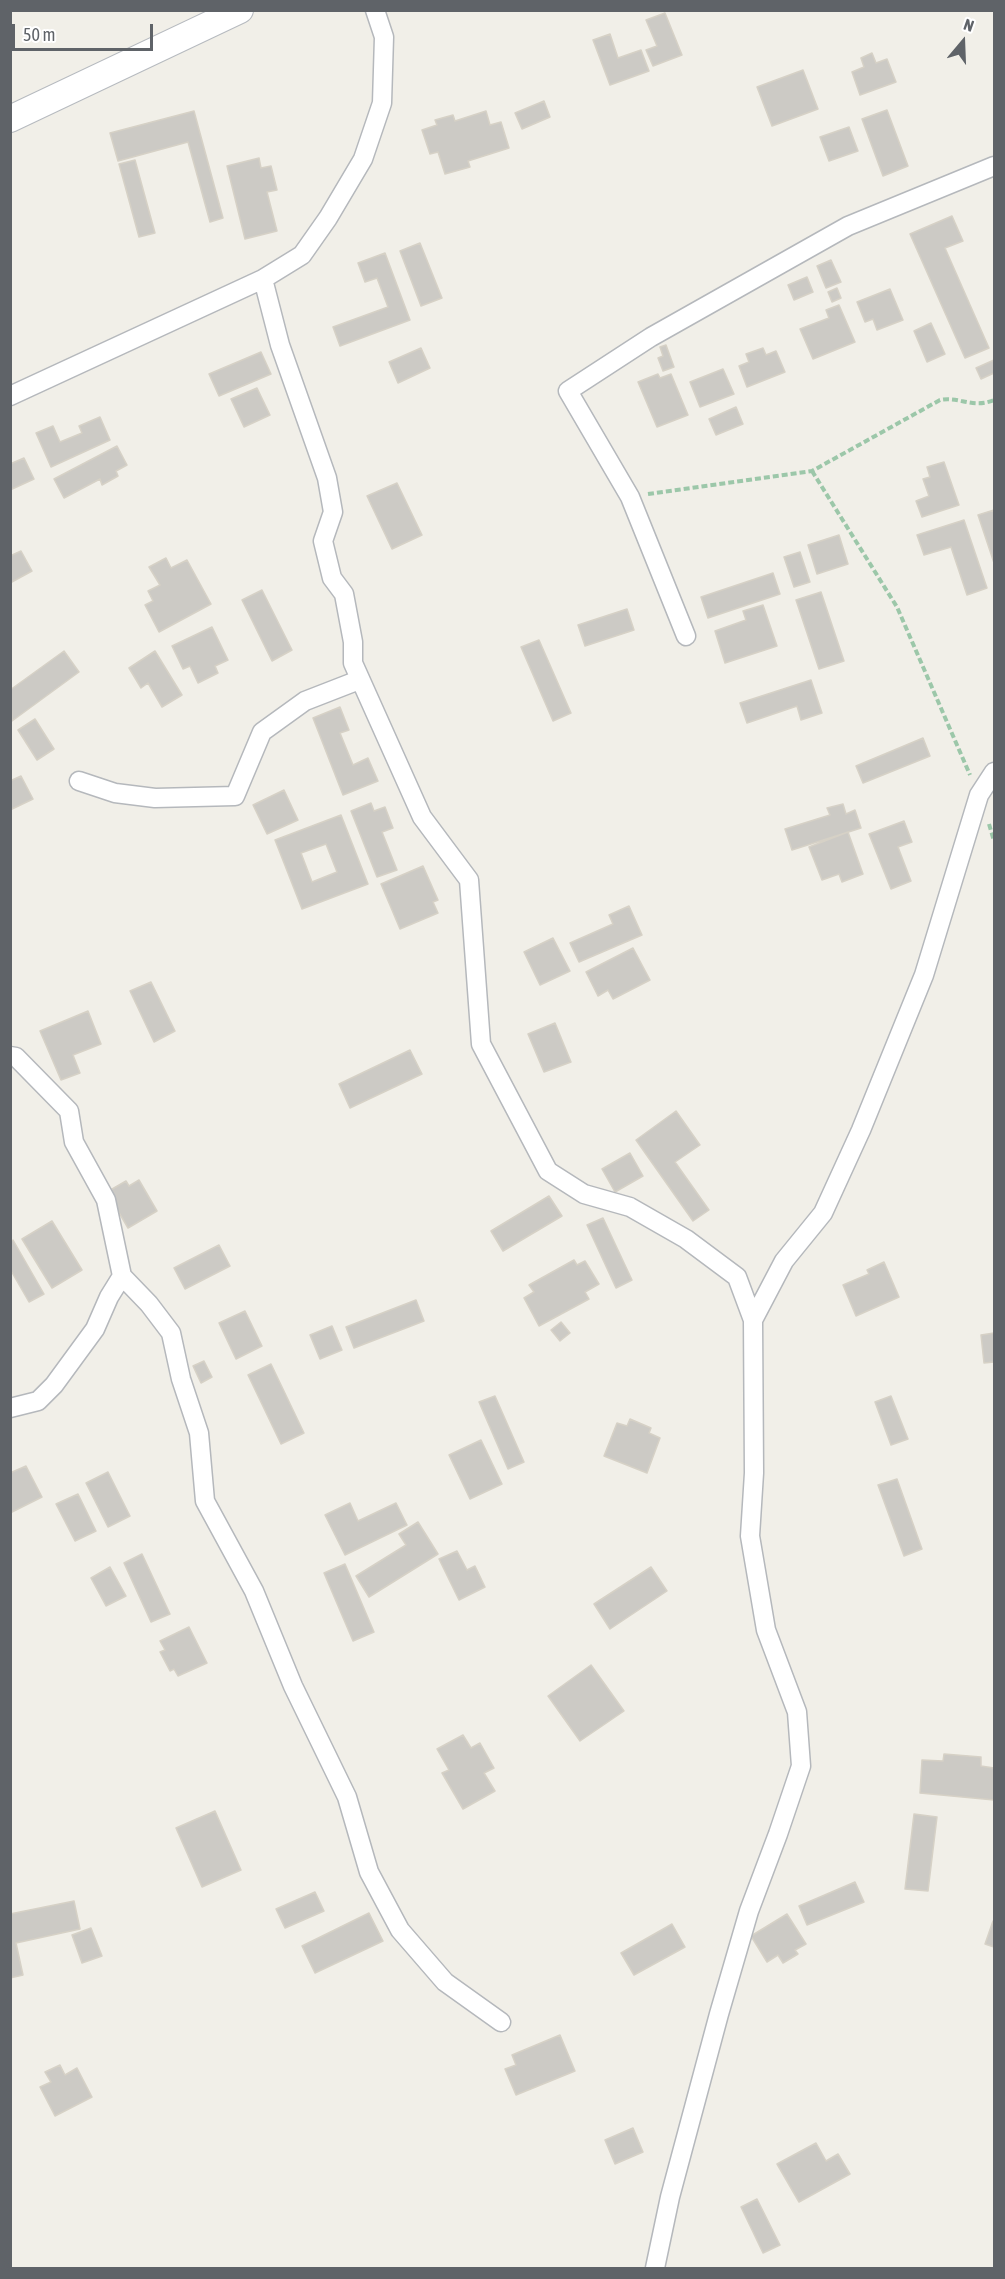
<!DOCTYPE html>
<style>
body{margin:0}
#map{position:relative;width:1005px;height:2279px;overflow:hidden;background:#f1efe8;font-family:"Asap Condensed",sans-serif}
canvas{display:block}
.frame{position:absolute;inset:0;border:12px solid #5f6368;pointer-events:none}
.north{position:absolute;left:933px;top:12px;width:60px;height:60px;-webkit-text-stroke:4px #fff;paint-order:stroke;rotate:19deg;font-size:16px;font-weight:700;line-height:24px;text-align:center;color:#5f6368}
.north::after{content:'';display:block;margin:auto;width:21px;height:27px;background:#5f6368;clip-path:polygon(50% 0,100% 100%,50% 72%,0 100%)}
.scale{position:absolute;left:12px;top:24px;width:141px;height:27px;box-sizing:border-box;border:3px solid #5f6368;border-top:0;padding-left:8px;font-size:18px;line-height:21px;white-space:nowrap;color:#5f6368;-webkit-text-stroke:4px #fff;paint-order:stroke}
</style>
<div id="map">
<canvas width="1005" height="2279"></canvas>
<div class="frame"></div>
<div class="north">N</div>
<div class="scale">50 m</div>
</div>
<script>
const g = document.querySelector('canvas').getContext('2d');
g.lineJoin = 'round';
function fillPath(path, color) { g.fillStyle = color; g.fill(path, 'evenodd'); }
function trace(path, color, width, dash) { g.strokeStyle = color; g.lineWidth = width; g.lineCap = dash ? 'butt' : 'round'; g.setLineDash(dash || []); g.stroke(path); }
const building = new Path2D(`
 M665 13 682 55 653 66 646 50 657 46 646 20Z
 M610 34 618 58 641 50 649 71 610 85 593 40Z
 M872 53 876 63 887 59 896 82 860 95 852 72 864 67 861 58Z
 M803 70 818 109 772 126 757 87Z
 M544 101 550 117 522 129 515 113Z
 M887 110 908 166 883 176 862 119Z
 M194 111 223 218 210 222 188 142 118 161 110 133Z
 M486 111 490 125 501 122 509 148 468 161 470 167 445 174 438 152 430 154 422 130 437 125 435 120 453 115 455 121Z
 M849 127 858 151 829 161 820 137Z
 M259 158 261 168 271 166 277 190 267 192 277 231 245 239 227 166Z
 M135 160 155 233 139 237 119 164Z
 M952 216 963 241 945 248 989 348 965 358 910 234Z
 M420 243 442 298 421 306 400 251Z
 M385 253 410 320 340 346 333 327 388 307 377 278 365 282 358 263Z
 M831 260 841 282 826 288 817 266Z
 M807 277 813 292 794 300 788 285Z
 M837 288 841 298 832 302 828 292Z
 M890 289 903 320 877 330 873 319 865 322 857 302Z
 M839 305 855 342 813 359 800 329 829 318 826 310Z
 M931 323 945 354 927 362 914 331Z
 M666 345 674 367 663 371 658 358 663 356 660 347Z
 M421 348 430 368 398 383 389 362Z
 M763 348 766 355 776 351 785 372 747 387 739 366 749 362 746 354Z
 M261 352 271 374 219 396 209 374Z
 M994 360V373L981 379 976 368Z
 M723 369 734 394 700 407 690 382Z
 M658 374 660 378 671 374 688 415 657 427 638 382Z
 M257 388 270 415 244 427 231 399Z
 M736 407 743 424 716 435 709 419Z
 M100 417 110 440 51 467 36 433 53 426 60 442 82 433 79 426Z
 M117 446 127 465 116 471 118 476 102 485 100 479 64 498 54 479Z
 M24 458 34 479 10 490V464Z
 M944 462 959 505 922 517 916 501 929 496 923 479 930 477 927 467Z
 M397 483 422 535 392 549 367 496Z
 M994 510V563L978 515Z
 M964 520 987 588 967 595 951 547 924 555 917 535Z
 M839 535 848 564 817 574 808 545Z
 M21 551 32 571 10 583V556Z
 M800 552 810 582 794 587 784 557Z
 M166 558 171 568 187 560 211 604 159 632 145 605 153 601 148 591 160 585 149 567Z
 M773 573 780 594 708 618 701 597Z
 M262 590 292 650 272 661 242 600Z
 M821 592 844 661 819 669 796 600Z
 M763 605 777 646 725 663 715 631 746 620 743 611Z
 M627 609 634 630 585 646 578 625Z
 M212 627 228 660 215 666 218 673 198 683 190 666 183 669 172 646Z
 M539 640 571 713 553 721 521 647Z
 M64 651 79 672 12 721 10 690Z
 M155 651 182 695 162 707 148 683 141 688 129 668Z
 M811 680 822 713 801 720 797 706 747 723 740 703Z
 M340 707 349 730 340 733 353 765 368 758 378 781 343 795 313 718Z
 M35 719 54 749 37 760 18 730Z
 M923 738 930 756 863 783 856 766Z
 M21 776 33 799 10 810V781Z
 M284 790 298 820 267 834 253 805Z
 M371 803 374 811 385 807 393 828 382 832 397 870 377 877 351 811Z
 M843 804 846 814 855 810 861 828 792 850 785 829 830 815 827 808Z
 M341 815 368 884 302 909 275 840ZM326 844 337 872 312 882 301 853Z
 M904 821 912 842 898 847 911 881 891 889 869 834Z
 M848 832 863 874 842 882 839 874 822 880 809 847Z
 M423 866 438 900 433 902 438 913 400 929 381 884Z
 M629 906 642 935 579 962 570 943 613 924 609 915Z
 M553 938 570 971 540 985 524 952Z
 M633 948 650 980 613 999 608 990 598 996 586 972Z
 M151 982 175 1031 154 1042 130 991Z
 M88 1011 101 1044 73 1055 80 1073 61 1080 40 1031Z
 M555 1023 571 1062 544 1072 528 1034Z
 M410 1050 422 1074 350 1108 339 1084Z
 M676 1111 700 1145 675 1162 709 1210 693 1221 636 1140Z
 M630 1153 643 1176 615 1192 602 1169Z
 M139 1180 157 1211 128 1228 107 1192 126 1181 129 1186Z
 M549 1196 562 1216 503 1251 491 1231Z
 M603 1218 632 1280 616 1288 587 1225Z
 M52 1221 82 1270 52 1288 22 1239Z
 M13 1240 44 1294 29 1302 10 1269V1242Z
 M219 1245 230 1266 185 1289 174 1268Z
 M574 1260 577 1265 585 1261 599 1284 585 1292 589 1299 539 1326 524 1298 534 1292 529 1285Z
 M884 1262 899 1297 856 1316 843 1285 869 1274 867 1270Z
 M416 1300 424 1321 354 1348 346 1327Z
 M245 1311 262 1346 236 1359 219 1323Z
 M561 1322 570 1333 560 1341 551 1330Z
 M332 1326 342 1350 320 1359 310 1335Z
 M994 1333V1362L984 1363 981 1335Z
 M204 1361 212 1377 201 1383 193 1366Z
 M271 1364 304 1433 281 1444 248 1375Z
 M495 1396 524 1462 508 1469 479 1402Z
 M891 1396 908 1439 891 1445 875 1402Z
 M630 1419 651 1428 649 1433 660 1438 647 1473 604 1456 617 1423 627 1426Z
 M481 1440 502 1484 470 1499 449 1455Z
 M26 1466 42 1497 10 1513V1473Z
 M108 1472 130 1516 108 1527 86 1483Z
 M897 1479 922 1549 904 1556 878 1485Z
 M78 1494 96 1531 75 1541 56 1504Z
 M350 1503 358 1521 396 1503 407 1525 345 1555 325 1515Z
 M418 1522 438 1554 369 1597 356 1576 406 1545 399 1534Z
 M457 1551 467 1570 475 1566 485 1587 459 1600 439 1559Z
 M142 1554 170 1614 151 1622 124 1563Z
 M345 1564 374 1632 353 1641 324 1573Z
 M110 1567 126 1596 106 1606 91 1578Z
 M651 1567 667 1591 610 1629 594 1604Z
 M189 1627 207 1663 178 1676 174 1669 170 1671 160 1652 165 1650 160 1641Z
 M591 1665 624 1711 580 1741 548 1696Z
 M463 1735 471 1748 480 1743 494 1768 484 1773 495 1791 463 1809 442 1773 449 1770 437 1749Z
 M944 1754 981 1757V1766L994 1768V1800L920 1793 922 1760 943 1761Z
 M215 1811 241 1870 202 1887 176 1828Z
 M914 1814 937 1817 928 1891 905 1889Z
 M855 1882 864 1902 807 1925 799 1906Z
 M315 1892 324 1911 285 1928 276 1909Z
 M74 1901 80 1929 16 1943 23 1975 10 1978V1914Z
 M369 1913 383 1941 315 1973 302 1946Z
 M787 1914 806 1944 795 1950 798 1954 783 1963 778 1955 767 1962 751 1936Z
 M993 1921 994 1922V1947L985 1944Z
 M672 1924 685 1947 634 1975 621 1953Z
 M91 1928 102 1956 82 1963 72 1935Z
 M560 2035 575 2071 516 2095 505 2069 516 2065 512 2055Z
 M60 2065 65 2075 77 2068 92 2097 55 2116 40 2087 51 2082 45 2072Z
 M633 2128 643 2152 615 2164 605 2140Z
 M816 2143 826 2161 838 2154 850 2174 799 2202 777 2164Z
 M757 2199 780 2245 763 2253 741 2207Z`);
fillPath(building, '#cccac5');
trace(building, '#d6d1c6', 1.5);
const street = new Path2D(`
 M375 10 384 37 382 103 363 159 328 218 302 255 263 279 280 345 327 478 333 512 323 541 332 578 344 594 353 642V663L422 817 469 880 481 1044 548 1171 584 1194 630 1207 686 1239 737 1277 753 1320 754 1473 750 1536 766 1630 797 1712 801 1766 778 1834 749 1911 719 2014 670 2197 655 2268
 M10 396 263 279
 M686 636 630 497 568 391 651 337 848 226 994 166
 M79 781 115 793 155 798 235 796 262 732 305 701 359 680
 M10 1056 16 1057 69 1111 74 1142 106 1200 122 1276 149 1304 171 1333 181 1379 199 1433 205 1501 254 1591 293 1686 347 1797 369 1872 400 1930 445 1982 501 2022
 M753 1320 784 1261 823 1213 861 1130 924 975 979 795 994 772
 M10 1408 38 1401 54 1385 95 1329 109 1297 122 1276`);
const secondary = new Path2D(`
 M10 119 240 10`);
trace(street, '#b5b8bc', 21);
trace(secondary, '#b6babf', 28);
trace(new Path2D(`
 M812 471 897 607 970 775
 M648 494 812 471 940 400C959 396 972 409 994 400
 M989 824 994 841`), '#9cc7a9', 4, [6, 3]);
trace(street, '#fff', 18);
trace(secondary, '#fff', 26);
</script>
